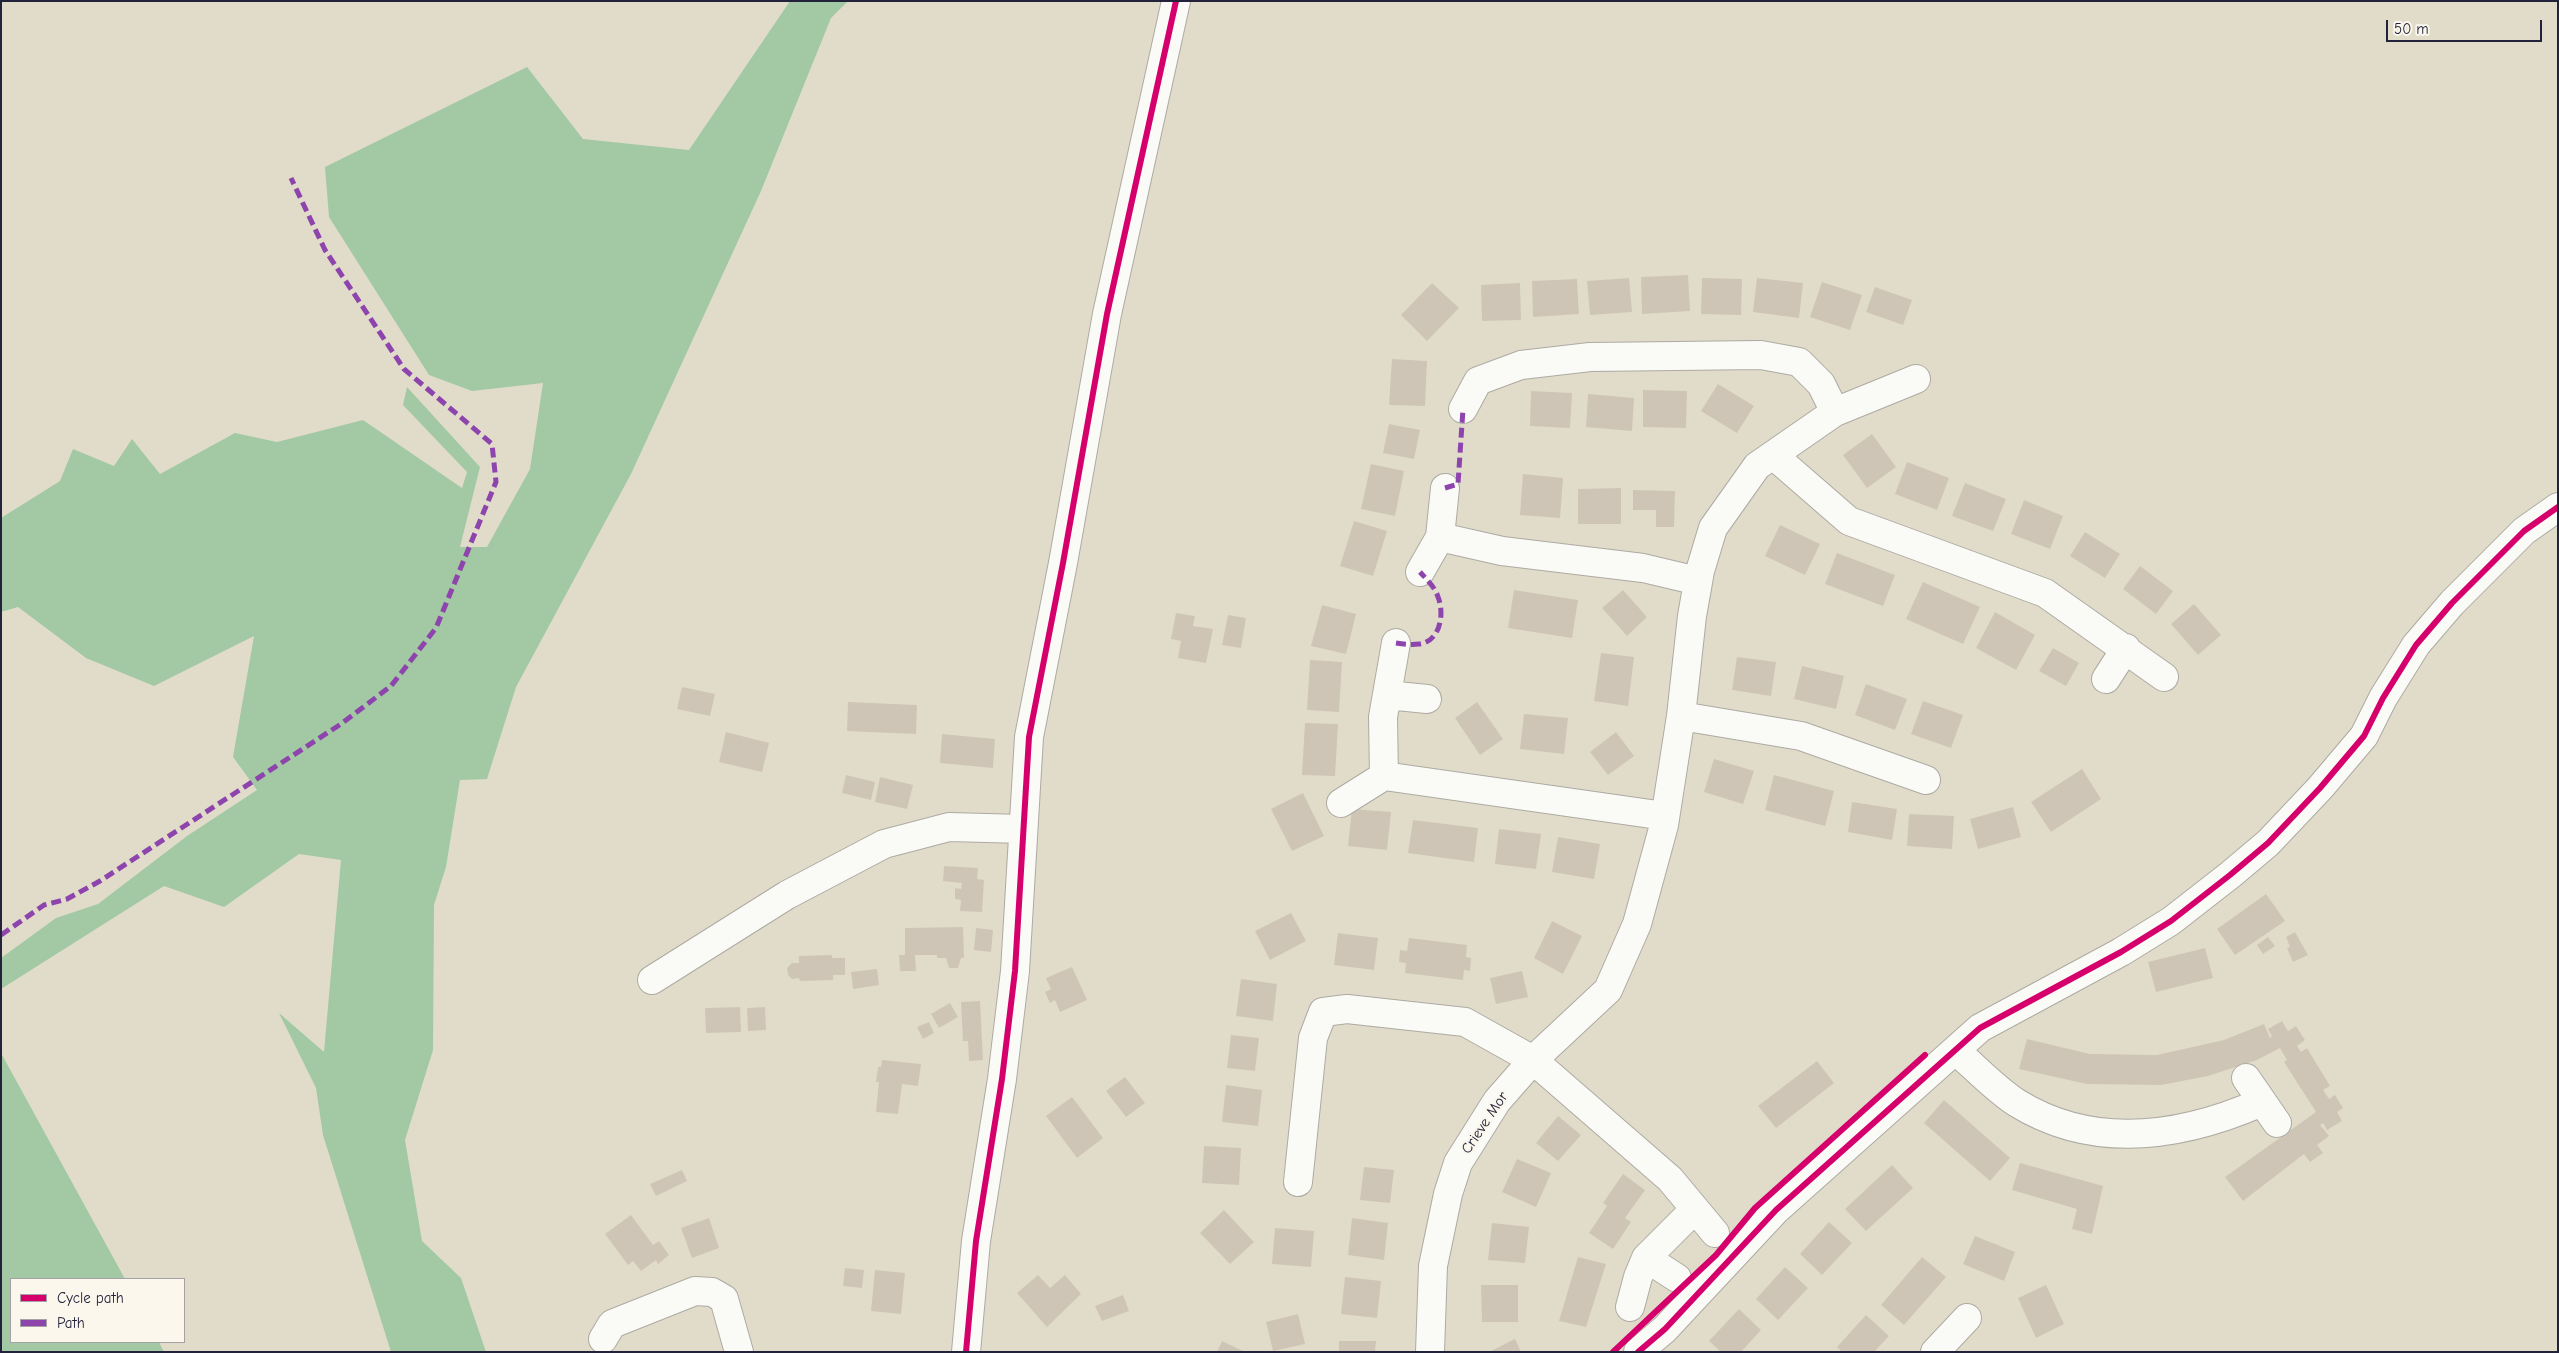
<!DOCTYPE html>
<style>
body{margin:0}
#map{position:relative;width:2559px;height:1353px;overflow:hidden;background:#e1dcca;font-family:"Comic Neue",sans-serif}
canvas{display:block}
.frame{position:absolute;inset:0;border:2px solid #22223b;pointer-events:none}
.legend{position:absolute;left:10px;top:1278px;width:175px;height:65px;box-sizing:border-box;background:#fbf7ec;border:1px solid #a4a2a5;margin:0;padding:6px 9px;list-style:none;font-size:15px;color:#22223b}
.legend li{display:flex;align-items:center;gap:10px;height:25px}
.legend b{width:25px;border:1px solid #a4a2a5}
.scale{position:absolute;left:2386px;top:20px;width:156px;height:22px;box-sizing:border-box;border:2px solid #22223b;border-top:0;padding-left:6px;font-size:15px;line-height:18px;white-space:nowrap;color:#22223b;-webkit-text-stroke:4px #fbf7ec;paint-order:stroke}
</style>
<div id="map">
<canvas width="2559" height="1353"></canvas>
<div class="frame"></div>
<ul class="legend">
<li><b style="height:6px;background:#d6006c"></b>Cycle path</li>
<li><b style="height:6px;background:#8e44ad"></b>Path</li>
</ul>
<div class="scale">50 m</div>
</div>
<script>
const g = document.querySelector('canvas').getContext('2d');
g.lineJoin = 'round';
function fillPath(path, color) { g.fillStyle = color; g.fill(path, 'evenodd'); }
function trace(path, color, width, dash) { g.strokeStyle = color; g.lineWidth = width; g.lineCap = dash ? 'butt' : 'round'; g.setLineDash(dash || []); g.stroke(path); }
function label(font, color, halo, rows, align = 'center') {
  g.font = font + ' "Comic Neue",sans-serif'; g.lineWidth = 4.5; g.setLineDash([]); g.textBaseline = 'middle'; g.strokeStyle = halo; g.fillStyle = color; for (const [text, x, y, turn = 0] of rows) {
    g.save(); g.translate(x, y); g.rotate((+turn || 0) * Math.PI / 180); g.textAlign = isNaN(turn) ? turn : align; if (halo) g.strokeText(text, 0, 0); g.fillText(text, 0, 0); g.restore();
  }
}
fillPath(new Path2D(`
 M790 1H848L831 18 761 191 631 474 516 687 487 779 460 780 446 867 434 905 433 1050 405 1140 422 1241 461 1278 486 1352H391L323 1135 316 1088 279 1013 324 1052 341 860 299 854 224 907 164 886 1 989V958L56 918 98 904 187 836 257 790 233 757 254 636 154 686 86 658 18 607 1 612V518L60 481 73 449 114 466 132 439 160 474 235 433 277 442 363 420 462 488 467 472 403 405 407 387 480 467 460 547H487L530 469 543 383 472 391 429 375 329 217 325 167 527 67 583 139 689 150Z
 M1 1053 125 1279H11V1342H159L164 1352H1Z`), '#a2c9a3');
fillPath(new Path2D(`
 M1688 275 1690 311 1642 314 1641 277Z
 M1629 278 1632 312 1590 315 1587 281Z
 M1702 278 1742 279 1741 315 1701 314Z
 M1757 278 1803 283 1799 318 1753 312Z
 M1577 279 1579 314 1533 317 1532 281Z
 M1822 282 1862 295 1850 330 1810 317Z
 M1432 283 1459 308 1427 341 1401 315Z
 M1520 283 1521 320 1482 321 1481 285Z
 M1875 287 1912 300 1903 325 1866 312Z
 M1392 359 1427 361 1425 406 1389 405Z
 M1718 384 1754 406 1737 433 1701 411Z
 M1643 390 1687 391 1686 428 1643 427Z
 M1531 391 1572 393 1570 428 1530 426Z
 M1588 394 1634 398 1632 431 1586 427Z
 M1389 424 1420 430 1414 459 1383 453Z
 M1872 434 1896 467 1867 488 1843 455Z
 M1907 462 1949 478 1937 510 1895 494Z
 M1371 464 1404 471 1395 516 1361 509Z
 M1523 474 1563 478 1560 518 1520 515Z
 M1965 483 2006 499 1993 531 1952 516Z
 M1621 488V524H1578V489Z
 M1633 490 1675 491 1674 527H1656V510H1633Z
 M2024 500 2063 516 2050 549 2011 534Z
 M1354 521 1387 531 1373 576 1340 566Z
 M1780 525 1820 544 1805 575 1765 556Z
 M2085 532 2120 554 2105 578 2070 556Z
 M1837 553 1895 575 1883 606 1825 584Z
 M2140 566 2173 591 2156 614 2123 589Z
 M1923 582 1980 607 1963 644 1906 619Z
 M1514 590 1578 600 1572 638 1508 628Z
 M1623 590 1647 617 1627 636 1602 608Z
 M2194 604 2221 635 2198 655 2171 624Z
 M1322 605 1356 614 1346 654 1311 646Z
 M1995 612 2035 635 2016 670 1976 648Z
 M1176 613 1195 616 1193 626 1213 629 1206 663 1178 658 1181 641 1171 639Z
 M1228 615 1246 618 1241 648 1222 645Z
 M2053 648 2079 663 2066 686 2039 671Z
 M1601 653 1634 657 1628 706 1594 701Z
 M1737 657 1776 662 1771 696 1732 690Z
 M1310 660 1342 662 1339 712 1307 710Z
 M1802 666 1844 676 1836 709 1794 699Z
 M1866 684 1907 699 1895 730 1855 715Z
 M682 687 715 694 710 716 677 709Z
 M1923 701 1963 715 1951 748 1911 734Z
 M848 702 917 705 916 734 847 731Z
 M1477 702 1503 739 1480 755 1455 718Z
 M1524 714 1568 718 1564 754 1520 749Z
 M1305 723 1338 724 1335 776 1302 775Z
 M726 732 769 743 762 772 719 762Z
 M1616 732 1634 756 1608 775 1590 752Z
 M942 734 995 739 993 768 940 763Z
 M1714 759 1754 771 1743 804 1704 792Z
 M2082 769 2101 799 2051 832 2031 802Z
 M846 775 875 782 871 800 842 793Z
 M1774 775 1834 791 1825 826 1765 810Z
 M880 777 913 785 907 809 875 802Z
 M1303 793 1324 836 1292 851 1271 809Z
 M1852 802 1897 809 1892 840 1848 832Z
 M2013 807 2021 837 1978 849 1970 819Z
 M1352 809 1391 812 1387 850 1348 846Z
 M1909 814 1954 816 1952 849 1907 846Z
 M1413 820 1478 828 1474 862 1408 853Z
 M1499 829 1541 834 1536 869 1495 864Z
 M1558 837 1600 844 1594 879 1552 872Z
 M944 866 978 868 977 879 984 880 982 912 960 911 961 900 955 899V888L961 889 962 883 943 881Z
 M2266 894 2285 921 2235 955 2217 929Z
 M1291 913 1306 941 1270 960 1255 931Z
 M1552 921 1582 936 1563 974 1534 958Z
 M963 927 964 958H961L958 968H949L946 958H937V955H915L916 971H900L899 955H905V928Z
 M976 928 993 930 991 952 974 950Z
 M2295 932 2308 955 2293 962 2287 948 2290 947 2286 937Z
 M1338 933 1378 938 1374 970 1334 965Z
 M2268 937 2275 946 2263 954 2257 945Z
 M1409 938 1467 945 1466 957 1471 958 1470 971 1464 970 1463 980 1405 973 1406 963 1399 962 1400 950 1407 951Z
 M2205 948 2213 978 2156 992 2148 962Z
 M832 955V958H845V975H833V980L800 981 799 978 792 979 788 975 787 968 792 963H799V956Z
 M1072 967 1087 1000 1060 1012 1055 1000 1050 1003 1045 992 1051 989 1046 978Z
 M877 969 879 985 853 989 851 972Z
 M1522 971 1528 997 1496 1004 1490 978Z
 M1241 979 1277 984 1273 1021 1236 1016Z
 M980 1001 983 1060 969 1061 968 1041H963L961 1002Z
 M950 1003 958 1017 939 1028 931 1014Z
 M740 1007 741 1032 706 1033 705 1008Z
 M765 1007 766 1030 748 1031 747 1008Z
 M2282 1021 2288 1031 2296 1026 2305 1040 2297 1046 2301 1052 2307 1048 2330 1086 2323 1090 2329 1099 2335 1095 2343 1108 2337 1112 2342 1121 2327 1130 2323 1123 2320 1125 2329 1136 2317 1145 2323 1153 2310 1162 2304 1154 2243 1201 2225 1177 2316 1112 2284 1062 2287 1060 2280 1048 2257 1060 2208 1076 2161 1085 2087 1084 2019 1069 2027 1039 2090 1054 2157 1055 2224 1040 2264 1024 2270 1038 2272 1036 2268 1029Z
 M929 1022 934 1033 923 1039 917 1027Z
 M1231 1035 1259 1038 1255 1071 1227 1068Z
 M882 1060 921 1064 918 1086 902 1084 898 1114 876 1112 879 1082H876L878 1067H881Z
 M1817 1061 1834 1083 1776 1128 1758 1106Z
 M1125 1077 1145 1103 1126 1117 1106 1091Z
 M1226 1085 1262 1090 1258 1126 1222 1122Z
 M1072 1097 1103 1138 1077 1158 1046 1116Z
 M1944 1100 2010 1158 1990 1181 1924 1123Z
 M1558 1116 1581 1135 1558 1161 1536 1143Z
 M1204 1146 1241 1148 1239 1185 1202 1183Z
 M1517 1159 1551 1173 1536 1207 1502 1192Z
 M2020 1163 2103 1186 2092 1234 2072 1229 2077 1209 2012 1190Z
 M1892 1165 1913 1188 1866 1231 1845 1209Z
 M1364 1167 1394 1170 1390 1203 1360 1200Z
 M682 1170 687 1181 656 1196 650 1184Z
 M1623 1174 1645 1190 1625 1218 1631 1222 1613 1249 1589 1233 1607 1206 1603 1203Z
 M1224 1210 1254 1242 1230 1264 1200 1233Z
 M631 1215 653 1245 659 1241 669 1255 658 1264 656 1260 641 1271 633 1261 628 1265 605 1234Z
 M709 1218 719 1248 692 1258 681 1228Z
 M1352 1218 1388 1223 1384 1260 1348 1255Z
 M1829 1222 1852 1243 1822 1275 1800 1254Z
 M1492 1223 1529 1227 1525 1263 1488 1260Z
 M1275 1228 1314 1231 1311 1267 1272 1264Z
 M1975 1236 2015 1252 2004 1281 1963 1264Z
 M1578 1257 1606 1264 1586 1327 1559 1321Z
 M1922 1257 1946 1277 1904 1325 1881 1305Z
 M1785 1267 1808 1288 1778 1320 1756 1299Z
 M845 1268 864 1270 862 1288 843 1286Z
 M875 1270 905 1273 901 1314 871 1311Z
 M1038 1275 1050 1288 1065 1275 1081 1294 1047 1327 1017 1293Z
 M1345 1277 1381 1281 1377 1318 1341 1314Z
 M1481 1285H1518V1322H1482Z
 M2046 1285 2064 1324 2036 1338 2018 1298Z
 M1123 1295 1129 1311 1102 1321 1095 1306Z
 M1739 1309 1761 1330 1741 1352H1721L1709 1341Z
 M1298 1314 1305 1344 1273 1351 1266 1322Z
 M1866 1315 1889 1336 1874 1352H1842L1837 1347Z
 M1515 1339 1521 1352H1489Z
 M1222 1341 1245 1352H1217Z
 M1339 1341H1376L1375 1352H1339Z`), '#cfc5b7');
const minor = new Path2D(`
 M1463 409 1478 381 1521 365 1590 357 1761 355 1799 362 1821 384 1835 412
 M1773 455 1849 521 2045 593 2164 677
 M1440 537 1502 551 1643 568 1698 581
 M1420 572 1440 537 1445 488
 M2106 679 2126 648
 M1387 695 1427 699
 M1681 716 1801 736 1926 780
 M1384 776 1665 816
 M1341 803 1384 776 1383 717 1396 643
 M652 980 787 895 884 844 949 827 1023 829
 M1956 1051C1976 1068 1995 1089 2017 1103 2095 1151 2182 1137 2262 1102
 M2246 1078 2277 1123
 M1298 1182 1313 1038 1323 1012 1347 1009 1465 1022 1533 1060 1670 1179 1715 1233
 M1646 1258 1677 1278
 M1630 1307 1638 1277 1646 1258 1695 1209
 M603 1339 612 1324 695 1291 712 1292 724 1299 739 1352
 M966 1352 976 1241 1002 1079 1015 971 1029 737 1063 563 1107 314 1176 1
 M1430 1352 1433 1266 1448 1194 1458 1163 1497 1101 1533 1060 1608 990 1637 924 1664 825 1681 716 1692 616 1700 571 1713 528 1757 466 1835 412 1916 379
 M1638 1352 1665 1329 1776 1210 1980 1028 2121 952 2171 921 2230 875 2268 843 2320 788 2364 736 2383 698 2416 645 2452 603 2524 531 2558 507
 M1935 1352 1967 1318`);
trace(minor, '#adaaa2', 30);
trace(minor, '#fafaf7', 28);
trace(new Path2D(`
 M1445 488 1458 484 1463 409
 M1396 643C1403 644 1411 645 1419 644 1440 642 1445 614 1438 597 1435 587 1427 580 1420 572
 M1 935 44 905 67 899 100 881 341 724 391 686 436 628 496 482 492 444 404 369 325 250 291 178`), '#8e44ad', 5, [10, 5]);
trace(new Path2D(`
 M966 1352 976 1241 1002 1079 1015 971 1029 737 1063 563 1107 314 1176 1
 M1613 1352 1716 1255 1755 1208 1925 1055
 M1638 1352 1665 1329 1776 1210 1980 1028 2121 952 2171 921 2230 875 2268 843 2320 788 2364 736 2383 698 2416 645 2452 603 2524 531 2558 507`), '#d6006c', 6);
label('15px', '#22223b', '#fbf7ec', [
 ["Crieve Mor",1485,1123,-56]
]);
</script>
